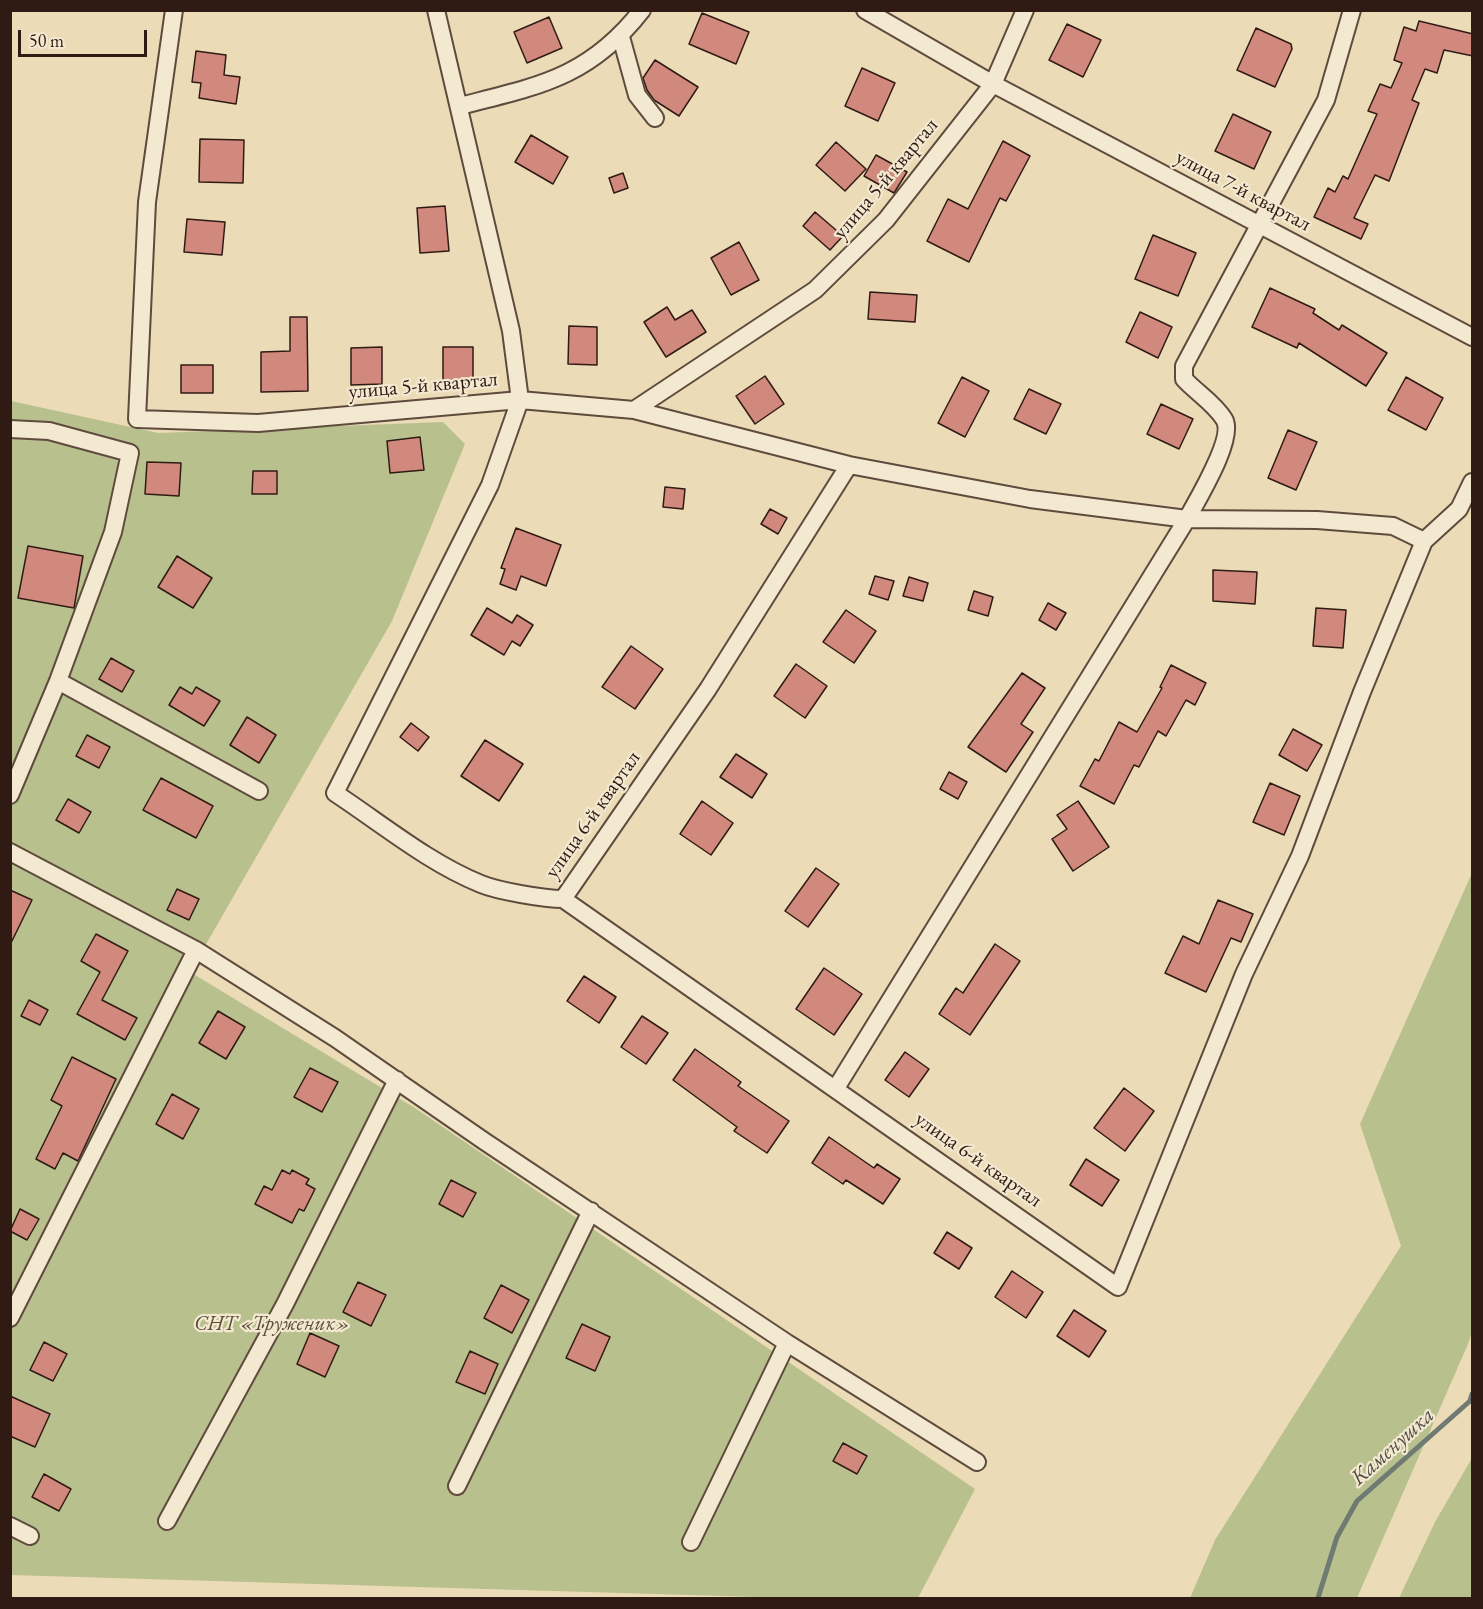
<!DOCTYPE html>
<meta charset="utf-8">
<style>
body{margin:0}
#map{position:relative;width:1483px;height:1609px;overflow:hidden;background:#ecdbb7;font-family:"EB Garamond",serif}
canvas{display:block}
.frame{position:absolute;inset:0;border:12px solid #301b14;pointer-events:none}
.scale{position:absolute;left:18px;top:30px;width:129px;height:27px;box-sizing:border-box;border:3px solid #301b14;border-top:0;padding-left:8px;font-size:18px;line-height:21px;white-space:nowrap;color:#301b14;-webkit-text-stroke:4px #f3e8d0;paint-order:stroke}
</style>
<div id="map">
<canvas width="1483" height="1609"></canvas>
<div class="frame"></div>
<div class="scale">50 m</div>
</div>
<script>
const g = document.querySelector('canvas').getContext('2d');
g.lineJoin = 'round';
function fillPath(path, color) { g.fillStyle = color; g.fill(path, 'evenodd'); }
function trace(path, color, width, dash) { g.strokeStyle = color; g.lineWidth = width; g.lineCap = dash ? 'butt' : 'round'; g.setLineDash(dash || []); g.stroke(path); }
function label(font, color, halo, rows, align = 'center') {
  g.font = font + ' "EB Garamond",serif'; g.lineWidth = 4.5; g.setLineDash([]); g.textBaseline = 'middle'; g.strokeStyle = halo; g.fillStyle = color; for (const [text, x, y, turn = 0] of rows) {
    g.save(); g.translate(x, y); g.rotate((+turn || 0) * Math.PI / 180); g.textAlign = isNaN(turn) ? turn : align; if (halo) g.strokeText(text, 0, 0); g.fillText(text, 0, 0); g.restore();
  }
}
fillPath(new Path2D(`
 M11 401 158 433 443 422 465 444 392 621 190 972 415 1108 975 1489 918 1598H790L11 1575Z
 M1472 873V1332L1468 1344 1357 1598H1190L1215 1540 1401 1246 1360 1124Z
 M1472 1458V1598H1399L1435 1522Z`), '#b8c08e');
trace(new Path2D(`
 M1318 1598 1337 1537 1357 1501 1470 1401 1472 1394`), '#6f7b72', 5);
const building = new Path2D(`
 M702 13 749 32 736 64 689 44Z
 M549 17 562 48 527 63 514 32Z
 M1419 21 1473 34V56L1444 50 1437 73 1425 69 1412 100 1419 103 1389 181 1375 175 1354 218 1368 224 1361 239 1314 217 1328 188 1335 192 1343 176 1348 179 1377 114 1368 111 1380 84 1391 88 1402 63 1394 60 1404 27 1416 31Z
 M1067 24 1101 40 1083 77 1049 60Z
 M1256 28 1291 44 1292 49 1275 87 1237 70Z
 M196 51 226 55 224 75 240 77 236 104 199 98 201 83 192 82Z
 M655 60 698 87 679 116 654 100 647 90 643 78Z
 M862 68 895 83 878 121 845 106Z
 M1233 114 1271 132 1254 169 1215 151Z
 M531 135 568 157 553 184 515 162Z
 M200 139 244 140 243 183 199 182Z
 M1003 141 1030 156 1006 201 1000 198 969 262 927 241 948 199 968 209Z
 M836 142 866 169 845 191 816 165Z
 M876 155 907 172 894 193 864 176Z
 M623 173 628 188 614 193 609 178Z
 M445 206 449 251 420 253 417 208Z
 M815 212 843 236 830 250 803 226Z
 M187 219 225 222 222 255 184 252Z
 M1153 235 1196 253 1178 296 1135 279Z
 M739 242 759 280 731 295 711 258Z
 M1270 288 1315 309 1313 313 1339 330 1342 325 1387 353 1366 386 1299 343 1297 348 1252 327Z
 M870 292 917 295 915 322 868 319Z
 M667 307 675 320 692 310 706 332 666 357 644 322Z
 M1140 312 1172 327 1158 358 1126 342Z
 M290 317H307L308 391 261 392V352L290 351Z
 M569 326 597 327V365L568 364Z
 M382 347V384L351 385V348Z
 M443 347H473V384H443Z
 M181 365H213V393H181Z
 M765 376 784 404 755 424 736 396Z
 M962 377 989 391 965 437 938 423Z
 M1406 377 1443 398 1426 430 1388 410Z
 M1029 389 1061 404 1046 434 1014 419Z
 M1161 404 1193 419 1179 449 1147 434Z
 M1288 430 1317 442 1296 490 1268 478Z
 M420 437 424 470 390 473 387 441Z
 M147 462 181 463 179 496 145 494Z
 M253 471H277V494H252Z
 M665 487 685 489 683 509 663 507Z
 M770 509 787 518 778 534 761 524Z
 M516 528 561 545 546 586 521 576 516 590 500 584 505 569 501 568Z
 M28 546 83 556 74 608 18 598Z
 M177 556 212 578 193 608 158 587Z
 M1213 570 1257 572 1255 604 1213 601Z
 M875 576 894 581 888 600 869 594Z
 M909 577 928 583 923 601 903 596Z
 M974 591 993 597 988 616 968 610Z
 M1048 603 1066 613 1056 630 1039 620Z
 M487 608 512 623 517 615 533 625 520 646 512 641 504 655 471 635Z
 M1316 608 1346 610 1343 648 1313 646Z
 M846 610 876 631 854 663 823 642Z
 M631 646 663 669 635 709 602 687Z
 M111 658 134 671 122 692 99 679Z
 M796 664 827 686 805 718 774 696Z
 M1171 665 1206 683 1195 705 1186 700 1166 736 1158 731 1139 767 1134 765 1114 804 1080 786 1095 759 1099 761 1119 722 1137 732 1162 688 1160 687Z
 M1022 673 1045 688 1021 724 1033 732 1006 772 968 747Z
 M180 687 192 694 196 687 220 701 204 726 169 705Z
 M247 717 276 735 259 763 230 745Z
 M411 723 429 737 418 751 400 737Z
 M1293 729 1322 745 1307 771 1279 755Z
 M87 735 110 747 99 768 76 756Z
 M485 740 523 764 499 801 461 776Z
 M736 754 767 774 752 798 720 777Z
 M949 772 967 782 958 799 940 789Z
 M161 778 213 806 196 838 143 810Z
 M1270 783 1300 796 1284 835 1253 822Z
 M68 799 91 812 79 833 56 820Z
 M702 801 733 823 711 855 680 834Z
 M1078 801 1109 847 1073 871 1052 839 1067 829 1057 815Z
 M816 868 839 884 808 927 785 911Z
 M177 889 199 899 189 920 167 910Z
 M10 890 32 900 10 945Z
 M1218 900 1253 914 1241 942 1231 938 1206 992 1165 973 1183 936 1199 944Z
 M96 934 128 951 102 1000 137 1018 125 1040 77 1014 100 972 81 961Z
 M995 944 1020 961 970 1035 939 1014 956 988 963 993Z
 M824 968 862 994 834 1035 796 1009Z
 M584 976 616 997 599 1023 567 1001Z
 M29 1000 48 1010 40 1025 21 1016Z
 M218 1011 245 1027 226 1059 199 1043Z
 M642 1016 668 1033 646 1064 621 1047Z
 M695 1049 741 1082 738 1086 789 1121 767 1153 734 1131 737 1127 673 1080Z
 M905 1052 929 1069 909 1097 885 1080Z
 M72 1057 116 1079 78 1161 63 1153 55 1169 36 1159 62 1106 51 1100Z
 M310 1068 338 1082 322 1112 294 1097Z
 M1124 1088 1154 1111 1125 1151 1094 1128Z
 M172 1094 199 1109 183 1139 156 1124Z
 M829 1137 874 1168 877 1164 900 1179 883 1204 846 1180 843 1184 812 1163Z
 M1086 1159 1119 1180 1102 1206 1070 1185Z
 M282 1170 290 1174 292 1170 309 1179 306 1184 315 1189 304 1211 299 1209 292 1223 255 1204 264 1186 272 1190Z
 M451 1180 476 1193 463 1217 439 1204Z
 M20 1209 39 1219 27 1240 10 1231Z
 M947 1232 972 1248 959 1269 934 1253Z
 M1012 1271 1043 1292 1026 1318 995 1297Z
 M358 1282 386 1295 371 1326 343 1312Z
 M501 1285 529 1300 512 1333 484 1318Z
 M1074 1310 1106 1331 1089 1357 1057 1336Z
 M582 1324 610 1337 595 1371 566 1358Z
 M310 1333 339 1346 325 1377 297 1364Z
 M44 1342 67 1354 53 1381 30 1370Z
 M470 1351 498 1364 485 1394 456 1382Z
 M10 1396 50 1414 35 1447 10 1436Z
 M843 1443 867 1456 857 1474 833 1461Z
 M44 1474 71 1489 59 1511 32 1497Z`);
fillPath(building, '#d0897c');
trace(building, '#301b14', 1.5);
const minor = new Path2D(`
 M174 10 147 202 137 419 258 423 520 400 634 410 815 290 886 220 993 84 1025 10
 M436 10 511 331 520 400 490 485 335 793C382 824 429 863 481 884 498 891 544 899 563 899
 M865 10 993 84 1472 337
 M621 37 637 95 655 118
 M460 106C538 86 589 78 642 10
 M10 429 49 431 130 453 113 532 58 681 10 795
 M1424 541 1459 509 1472 482
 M58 681 259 791
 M10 852 196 950 335 1038 484 1141 787 1343 977 1462
 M563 899 1118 1287 1244 974 1300 856 1362 692 1424 541 1393 526 1317 520 1187 519 1030 499 849 465
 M563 899 708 689 849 465 634 410
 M836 1088 1187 519C1197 500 1236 437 1224 419 1214 403 1197 393 1184 379V366L1326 100 1352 10
 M10 1318 196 950
 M457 1486 591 1211
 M167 1521 285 1304 397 1080
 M10 1526 30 1536
 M691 1542 787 1343`);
trace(minor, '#5f4b3d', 20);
trace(minor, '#f3e8d0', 16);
label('21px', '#301b14', '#f3e8d0', [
 ["улица 5-й квартал",886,179,-50],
 ["улица 7-й квартал",1243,191,28],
 ["улица 5-й квартал",423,386,-5],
 ["улица 6-й квартал",593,815,-55],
 ["улица 6-й квартал",978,1160,35]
]);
label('italic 21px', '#594d39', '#f3e8d0', [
 ["СНТ «Труженик»",272,1324]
]);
label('italic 22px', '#504b43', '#f3e8d0', [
 ["Каменушка",1393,1447,-42]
]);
</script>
